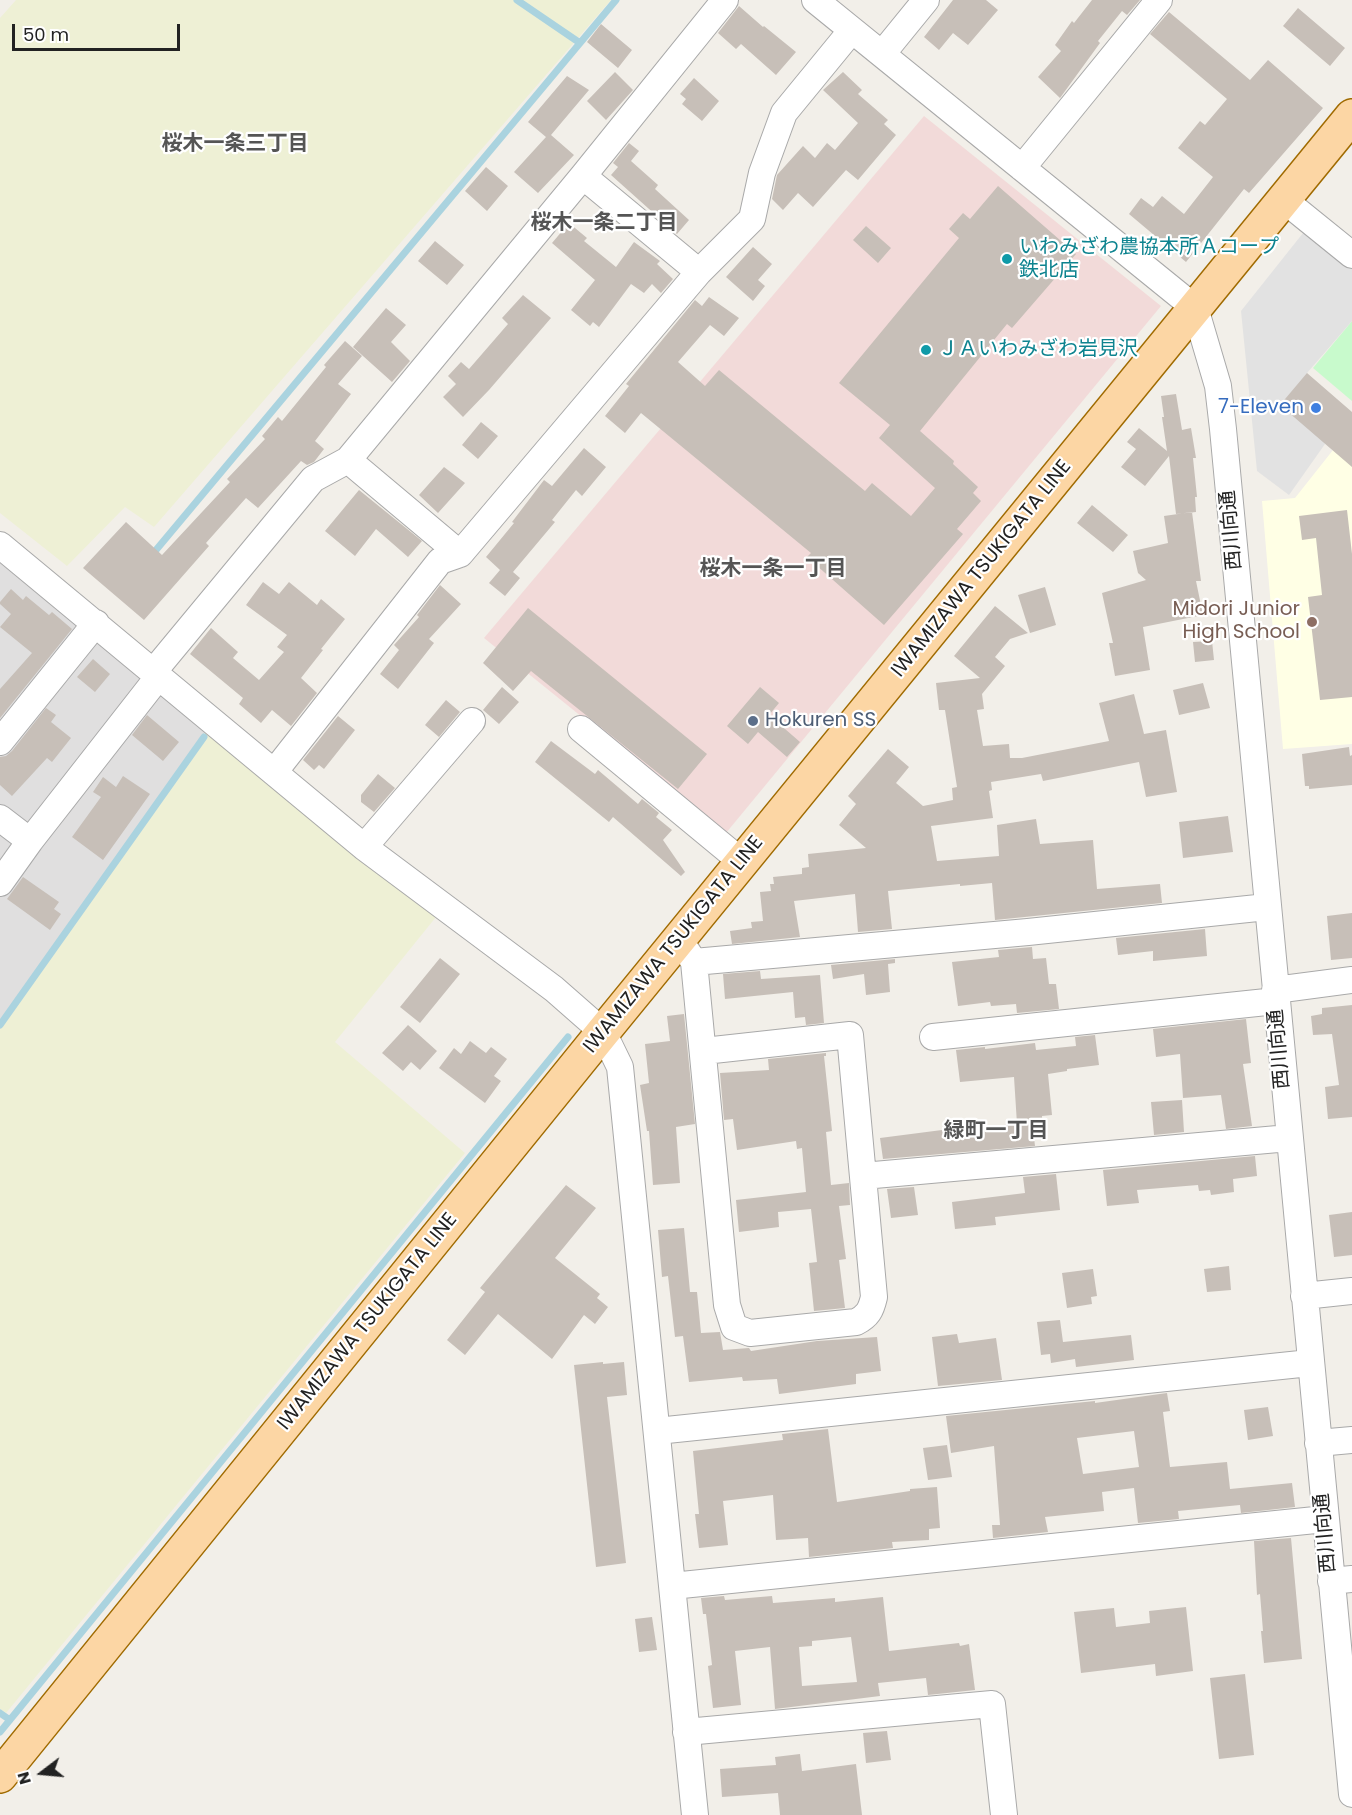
<!DOCTYPE html>
<meta charset="utf-8">
<style>
body{margin:0}
#map{position:relative;width:1352px;height:1815px;overflow:hidden;background:#f2efe9;font-family:Poppins,sans-serif}
canvas{display:block}
.north{position:absolute;left:12px;top:1743px;width:60px;height:60px;-webkit-text-stroke:4px #fff;paint-order:stroke;rotate:254deg;font-size:16px;font-weight:700;line-height:24px;text-align:center;color:#222}
.north::after{content:'';display:block;margin:auto;width:21px;height:27px;background:#222;clip-path:polygon(50% 0,100% 100%,50% 72%,0 100%)}
.scale{position:absolute;left:12px;top:24px;width:168px;height:27px;box-sizing:border-box;border:3px solid #222;border-top:0;padding-left:8px;font-size:18px;line-height:21px;white-space:nowrap;color:#222;-webkit-text-stroke:4px #fff;paint-order:stroke}
</style>
<div id="map">
<canvas width="1352" height="1815"></canvas>
<div class="north">N</div>
<div class="scale">50 m</div>
</div>
<script>
const g = document.querySelector('canvas').getContext('2d');
g.lineJoin = 'round';
function fillPath(path, color) { g.fillStyle = color; g.fill(path, 'evenodd'); }
function trace(path, color, width, dash) { g.strokeStyle = color; g.lineWidth = width; g.lineCap = dash ? 'butt' : 'round'; g.setLineDash(dash || []); g.stroke(path); }
function label(font, color, halo, rows, align = 'center') {
  g.font = font + ' Poppins,"Noto Sans JP",sans-serif'; g.lineWidth = 4.5; g.setLineDash([]); g.textBaseline = 'middle'; g.strokeStyle = halo; g.fillStyle = color; for (const [text, x, y, turn = 0] of rows) {
    g.save(); g.translate(x, y); g.rotate((+turn || 0) * Math.PI / 180); g.textAlign = isNaN(turn) ? turn : align; if (halo) g.strokeText(text, 0, 0); g.fillText(text, 0, 0); g.restore();
  }
}
fillPath(new Path2D(`
 M0 555 206 731 0 1021Z`), '#e0dfdf');
fillPath(new Path2D(`
 M924 116 1161 306 726 833 484 638Z`), '#f2dad9');
fillPath(new Path2D(`
 M1352 426V744L1283 749 1262 501 1295 498Z`), '#ffffe5');
fillPath(new Path2D(`
 M16 0H611L154 527 125 507 67 566 0 513V18Z
 M206 731 436 917 335 1042 465 1153 6 1713 0 1709V1021Z`), '#eef0d5');
fillPath(new Path2D(`
 M1352 321V401L1313 368Z`), '#c8facc');
fillPath(new Path2D(`
 M1307 228 1352 265V321L1307 373 1325 444 1289 495 1257 471 1241 311Z`), '#e2e2e2');
trace(new Path2D(`
 M517 0 580 43
 M151 556 616 0
 M0 1025 204 737
 M0 1713 10 1720
 M0 1732 568 1037`), '#aad3df', 7);
fillPath(new Path2D(`
 M953 0H986L998 10 968 45 953 33 939 50 924 37Z
 M1092 0H1140L1127 15 1122 11 1098 41 1100 43 1060 98 1038 77 1061 51 1055 45 1072 21 1074 23Z
 M739 6 763 27 764 26 796 52 776 75 741 44 736 49 718 33Z
 M1298 8 1345 48 1330 66 1283 26Z
 M1169 12 1250 80 1268 60 1323 108 1249 193 1244 189 1186 262 1129 214 1141 198 1153 207 1162 196 1184 214 1213 177 1178 148 1200 121 1205 125 1227 99 1150 34Z
 M601 24 632 50 618 68 587 42Z
 M615 72 633 90 606 120 587 101Z
 M843 72 862 90 858 94 888 120 884 124 896 135 858 180 846 170 813 207 798 193 783 210 772 199 777 175 803 146 815 158 827 143 835 150 858 123 823 90Z
 M567 76 589 90 551 135 574 155 538 193 514 172 546 137 528 122Z
 M694 78 719 101 702 121 682 104 686 99 680 94Z
 M629 143 639 151 631 161 658 185 655 189 689 220 677 234 611 175 618 167 613 163Z
 M486 167 508 186 487 211 465 191Z
 M998 186 1076 254 1012 328 1007 324 920 431 954 461 953 464 978 487 973 493 981 501 957 529 963 534 884 625 807 557 811 553 641 413 625 433 605 416 629 386 626 384 695 300 702 306 709 297 739 318 724 336 710 325 678 362 705 386 719 370 865 491 872 483 911 516 935 488 879 438 890 425 839 383 959 238 949 229 963 213 970 219Z
 M569 223 587 238 584 241 616 267 634 242 660 261 657 264 673 279 661 293 652 284 644 293 631 284 599 327 593 322 590 326 571 310 595 280 552 243Z
 M866 226 891 248 878 263 853 240Z
 M435 241 464 265 447 285 418 261Z
 M753 247 772 264 758 280 765 286 753 301 726 277Z
 M523 295 551 318 489 390 463 417 443 397 456 384 448 376 461 362 469 369 508 324 502 318Z
 M386 308 406 325 391 342 410 361 392 382 353 347Z
 M345 341 362 356 338 384 351 394 315 441 324 449 314 462 307 465 301 461 258 508 246 498 206 543 209 546 144 620 83 568 126 522 162 555 230 482 227 479 265 439 262 436 278 417 282 421 326 367 324 365Z
 M1307 373 1352 412V467L1280 405Z
 M1176 394 1182 430 1191 428 1196 458H1193L1197 497H1195L1196 512 1176 514 1169 456 1145 486 1121 467 1136 449 1127 442 1139 428 1167 451 1162 417H1164L1161 396Z
 M481 422 498 436 478 459 462 445Z
 M584 448 606 467 582 496 576 490 552 520 555 522 513 572 520 578 505 596 489 583 500 570 486 557 514 523 512 522 544 480 552 486Z
 M444 467 465 483 438 513 419 495Z
 M359 490 422 541 408 557 376 529 355 556 325 531Z
 M1092 505 1128 535 1113 552 1077 523Z
 M1347 510 1352 554V697L1320 700 1308 597 1322 595 1316 538 1302 540 1299 516Z
 M1192 512 1201 581H1196L1203 615 1143 627 1150 670 1115 676 1109 643H1113L1102 593 1146 580 1138 573 1133 551 1168 543 1164 516Z
 M263 582 279 594 289 582 317 605 321 599 345 619 321 649 323 650 301 678 317 693 291 726 272 710 261 723 239 704 243 698 190 654 211 628 238 652 233 658 259 680 284 652 277 647 287 635 246 605Z
 M440 585 461 604 429 639 434 643 398 689 380 674 399 650 394 645 419 617 417 615Z
 M1045 587 1056 625 1030 633 1018 595Z
 M11 589 23 600 26 596 49 615 52 612 72 629 0 718V689L32 653 0 627 11 614 0 604V602Z
 M995 606 1028 633 1010 639 995 657 1005 666 982 694 984 709 977 710 983 746 1009 744 1010 758H1022L1109 741 1099 703 1134 694 1144 734 1166 730 1177 792 1146 797 1139 762 1043 781 1041 774 991 782 992 790 989 791 993 818 931 826 937 861 999 856 997 825 1036 819 1040 844 1093 840 1097 889 1160 884 1162 903 995 920 992 883 960 886V884L888 891 892 929 858 932 855 894 794 901 800 937 732 944 730 931 752 928 751 922 763 921 760 892 771 891 770 884H774L773 877 802 874V868L809 867 808 854 866 848 839 825 856 804 848 796 888 749 909 767 896 783 923 806 953 800 952 788 957 787 945 710H939L936 683 980 678 954 656Z
 M528 608 707 754 678 789 531 671 513 691 483 663Z
 M1212 641 1214 660 1195 662 1193 642Z
 M93 659 110 674 95 692 77 677Z
 M1203 683 1210 708 1179 715 1173 690Z
 M502 687 519 702 499 724 483 710Z
 M760 687 779 703 769 715 800 742 787 757 758 732 748 744 727 726Z
 M446 700 460 712 439 737 425 725Z
 M46 708 56 715 51 722 71 738 52 762 47 758 12 796 0 785V757L6 756 12 751Z
 M147 715 179 742 163 761 132 735Z
 M338 716 355 730 324 769 319 765 314 770 303 760Z
 M551 741 595 774 598 770 638 804 642 799 659 813 656 817 672 830 663 840 685 872 681 876 613 817 609 822 535 762Z
 M1349 747 1350 756 1352 755V785L1309 789V786H1305L1302 754Z
 M378 774 395 788 374 812 361 802V795Z
 M123 776 150 794 103 860 72 837 101 797 93 792 103 777 116 787Z
 M1228 816 1233 852 1183 858 1179 822Z
 M23 877 59 902 54 909 61 914 50 930 7 899Z
 M1352 913V958L1331 960 1327 916Z
 M1205 929 1207 956 1153 961V951L1118 955 1116 938Z
 M1032 947 1033 959 1046 958 1049 984H1056L1059 1009 1017 1013 1016 1004 991 1006 990 1002 958 1006 952 962 999 957 998 950Z
 M440 958 460 974 420 1023 400 1007Z
 M895 959V963L888 964 890 992 866 995 864 974 833 979 831 965Z
 M760 971 761 979 820 975 824 1023 806 1025 805 1017 795 1018 793 992 725 999 723 974Z
 M1352 1005V1117L1328 1119 1325 1087 1339 1085 1332 1034 1313 1035 1311 1016 1322 1014V1008Z
 M684 1014 695 1124 676 1127 680 1183 653 1185 649 1131H647L640 1085 649 1083 645 1044 670 1041 667 1016Z
 M1246 1019 1251 1063 1243 1064 1252 1126 1226 1129 1221 1095 1183 1098 1180 1054 1156 1057 1153 1029Z
 M408 1025 437 1051 420 1070 411 1062 403 1071 382 1053Z
 M1095 1035 1099 1065 1067 1069V1071L1048 1074 1052 1115 1042 1116 1043 1137 1034 1138 1035 1146 883 1159 880 1138 973 1126V1128L1017 1124 1014 1077 960 1082 956 1050 985 1047V1049L1035 1043 1036 1050 1076 1046 1075 1037Z
 M470 1041 486 1053 491 1047 507 1059 494 1076 501 1081 485 1103 439 1068 454 1048 461 1054Z
 M826 1053V1056H824L832 1131 826 1132 831 1185 849 1183 850 1205 839 1206 846 1259 839 1260 845 1308 814 1311 809 1263 817 1262 811 1209 778 1212 779 1227 739 1232 736 1200 806 1192 802 1148 797 1149 796 1141 737 1150 733 1119 724 1120 720 1073 769 1070 768 1059Z
 M1182 1100 1184 1132 1154 1135 1151 1102Z
 M1255 1156 1257 1176 1233 1179 1234 1192 1211 1195 1210 1190 1199 1191 1198 1185 1137 1190 1139 1203 1107 1206 1103 1170Z
 M1056 1174 1060 1210 995 1217 996 1225 955 1229 952 1202 1025 1193 1023 1177Z
 M566 1185 596 1208 555 1258 600 1294 597 1298 608 1307 595 1324 584 1315 552 1359 498 1314 465 1355 447 1340 485 1292 480 1288Z
 M914 1187 918 1215 891 1218 887 1189Z
 M1352 1212V1255L1334 1257 1329 1215Z
 M684 1228 690 1292H697L701 1333 720 1332 723 1350 749 1348 751 1351 817 1341 877 1337 881 1371 856 1374V1384L779 1394 777 1379 743 1381 742 1377 689 1382 683 1336 675 1337 668 1276 662 1277 658 1230Z
 M1229 1266 1231 1290 1207 1292 1204 1269Z
 M1093 1269 1097 1296 1091 1297 1092 1304 1067 1308 1062 1273Z
 M1060 1320 1063 1342 1131 1335 1134 1360 1076 1367 1075 1359 1051 1363 1050 1354 1041 1355 1037 1322Z
 M957 1334 959 1343 996 1338 1002 1380 938 1386 932 1337Z
 M603 1362V1364L624 1362 627 1395 607 1397 626 1563 596 1567 574 1365Z
 M1167 1393 1170 1411 1163 1412 1170 1467 1227 1462 1230 1489 1292 1483 1295 1507 1241 1513 1240 1505 1178 1511 1179 1519 1138 1523 1134 1488 1102 1492 1104 1511 1045 1517 1048 1532 993 1538 992 1525H1000L994 1446 951 1453 946 1416 1095 1401V1403ZM1134 1431 1139 1467 1083 1474 1077 1438Z
 M1268 1407 1273 1436 1248 1440 1244 1410Z
 M828 1429 837 1502 910 1491V1489L937 1487 940 1528 929 1529V1540L892 1542 893 1548 809 1557 808 1538 776 1540 773 1495 723 1501 728 1545 699 1548 695 1514H699L693 1451 783 1440 782 1434Z
 M947 1445 952 1477 928 1480 923 1448Z
 M1291 1538 1302 1659 1264 1663 1261 1631H1263L1260 1594 1257 1595 1254 1541Z
 M724 1596 725 1600 772 1596 773 1603 835 1598V1602L883 1597 889 1651 959 1643 960 1646 969 1644 975 1690 928 1695 926 1678 878 1683 880 1696 775 1709 770 1647 735 1651 741 1705 713 1708 708 1666 712 1665 706 1614H703L701 1598ZM851 1637 857 1682 802 1686 799 1647 812 1646V1641Z
 M1186 1607 1193 1671 1156 1676 1155 1664 1081 1673 1074 1612 1114 1608 1116 1627 1150 1623 1149 1611Z
 M652 1617 657 1650 639 1652 635 1619Z
 M1245 1674 1254 1755 1219 1759 1210 1678Z
 M887 1731 891 1760 866 1763 863 1733Z
 M800 1754 802 1771 856 1764 862 1815H780L778 1793 722 1797 720 1769 776 1765 775 1757Z`), '#c7bfb8');
const minor = new Path2D(`
 M815 0 1195 308 1218 386 1223 429 1352 1794
 M882 54 926 0
 M1022 168 1159 0
 M583 176 699 272
 M1284 200 1352 255
 M348 460 583 176 725 0
 M0 545 364 847 554 989 603 1032 620 1067 695 1815
 M154 671 313 479 348 460 460 554
 M581 729 742 862
 M0 742 96 623
 M275 771 440 561 460 554 699 272 752 219 762 173 784 113 852 30
 M0 818 30 841
 M364 847 472 721
 M0 883 30 841 159 676
 M679 939 694 962 727 1305 734 1327 750 1333 856 1322C868 1316 871 1310 874 1297L850 1035 704 1051
 M694 962 1028 932 1267 907
 M1275 990 1352 980
 M933 1037 1276 1001
 M863 1176 1289 1138
 M1304 1296 1352 1291
 M657 1431 1310 1363
 M1318 1443 1352 1440
 M1331 1581 1352 1579
 M672 1586 1325 1519
 M686 1732 992 1704 1004 1815`);
const major = new Path2D(`
 M0 1776 603 1032 1352 116`);
trace(minor, '#a9a9a9', 28);
trace(major, '#a06b00', 36);
trace(minor, '#fff', 26);
trace(major, '#fcd6a4', 33);
for (const [x, y, r, color] of [
 [1007,259,6,"#0f9aa8"],
 [926,350,6,"#0f9aa8"],
 [1316,408,6,"#3f7fe0"],
 [1312,622,6,"#8d6e63"],
 [753,721,6,"#5c6f8a"]
]) { const dot = new Path2D(); dot.arc(x, y, r, 0, 2 * Math.PI); g.fillStyle = color; g.fill(dot); trace(dot, '#fff', 2); }
label('20px', '#0d838f', '#fff', [
 ["いわみざわ農協本所Ａコープ",1019,248],
 ["鉄北店",1019,271],
 ["ＪＡいわみざわ岩見沢",938,350]
], 'left');
label('20px', '#366cbe', '#fff', [
 ["7-Eleven",1304,408]
], 'right');
label('20px', '#222', '#fff', [
 ["西川向通",1232,530,-95],
 ["IWAMIZAWA TSUKIGATA LINE",982,569,-51],
 ["IWAMIZAWA TSUKIGATA LINE",674,945,-51],
 ["西川向通",1280,1049,-95],
 ["IWAMIZAWA TSUKIGATA LINE",368,1322,-51],
 ["西川向通",1326,1533,-95]
]);
label('20px', '#785e54', '#fff', [
 ["Midori Junior",1300,610],
 ["High School",1300,633]
], 'right');
label('20px', '#4e5e75', '#fff', [
 ["Hokuren SS",765,721]
], 'left');
label('bold 21px', '#555', '#fff', [
 ["桜木一条三丁目",235,145],
 ["桜木一条二丁目",604,224],
 ["桜木一条一丁目",773,570],
 ["緑町一丁目",996,1132]
]);
</script>
